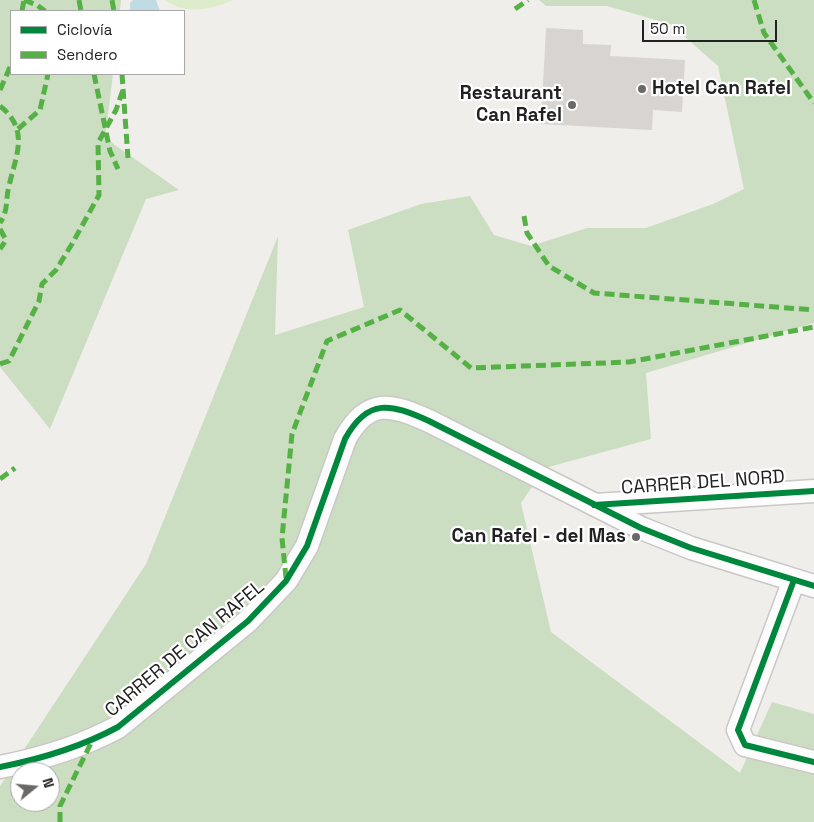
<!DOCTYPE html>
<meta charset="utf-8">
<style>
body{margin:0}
#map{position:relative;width:814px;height:822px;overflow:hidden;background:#f0eeeb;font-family:"Space Grotesk",sans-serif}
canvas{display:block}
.legend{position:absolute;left:10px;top:10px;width:175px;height:65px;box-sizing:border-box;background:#fff;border:1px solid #a7a7a7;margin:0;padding:6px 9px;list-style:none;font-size:15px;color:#222}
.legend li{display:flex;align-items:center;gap:10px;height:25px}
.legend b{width:25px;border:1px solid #a7a7a7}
.north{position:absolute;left:10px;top:762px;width:50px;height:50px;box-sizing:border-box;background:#fff;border:1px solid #a7a7a7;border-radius:50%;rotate:73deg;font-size:14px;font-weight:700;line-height:20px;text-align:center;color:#222}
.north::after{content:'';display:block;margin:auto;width:18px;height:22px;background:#6a6968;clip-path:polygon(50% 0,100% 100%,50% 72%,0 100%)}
.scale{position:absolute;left:642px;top:20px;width:135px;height:22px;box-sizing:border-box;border:2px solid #222;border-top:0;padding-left:6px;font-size:15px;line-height:18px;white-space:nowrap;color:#222;-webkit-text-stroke:4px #fff;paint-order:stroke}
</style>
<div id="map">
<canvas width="814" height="822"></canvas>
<ul class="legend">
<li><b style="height:6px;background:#00873e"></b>Ciclovía</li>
<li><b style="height:6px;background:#55b145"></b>Sendero</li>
</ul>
<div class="north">N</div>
<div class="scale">50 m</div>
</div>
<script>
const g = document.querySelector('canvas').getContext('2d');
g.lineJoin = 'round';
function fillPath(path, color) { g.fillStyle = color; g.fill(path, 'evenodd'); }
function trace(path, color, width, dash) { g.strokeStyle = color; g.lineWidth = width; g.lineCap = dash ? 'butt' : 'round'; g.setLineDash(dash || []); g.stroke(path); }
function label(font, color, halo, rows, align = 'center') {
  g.font = font + ' "Space Grotesk",sans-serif'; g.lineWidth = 4.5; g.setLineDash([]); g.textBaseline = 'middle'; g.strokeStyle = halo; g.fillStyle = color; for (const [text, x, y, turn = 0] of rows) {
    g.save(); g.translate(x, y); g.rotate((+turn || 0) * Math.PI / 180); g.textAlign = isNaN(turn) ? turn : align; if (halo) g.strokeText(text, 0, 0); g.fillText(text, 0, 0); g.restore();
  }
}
fillPath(new Path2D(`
 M166 0H233C213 9 185 16 166 0Z`), '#ddeccb');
fillPath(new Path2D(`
 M0 0H121L120 11H11V74H113L105 138 179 190 146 199 50 429 0 367Z
 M539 0H814V323L646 373 651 439 545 468 521 503 551 632 740 773 772 702 814 714V822H0V786L146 564 278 236 275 335 364 307 348 230 421 204 470 196 494 235 531 246 587 228H646L713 204 744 189 718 66 670 24 607 6H546ZM20 772H50V802H20Z`), '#cbdec1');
fillPath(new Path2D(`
 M133 0H156L160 11H130V3Z`), '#bfdbe3');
fillPath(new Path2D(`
 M546 28 583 30V44L611 45 610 56 685 60 682 112 653 110 652 130 541 124Z`), '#d7d4d2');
const minor = new Path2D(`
 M595 505 814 491
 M794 580 738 730 745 745 814 762
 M0 767C41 759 81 747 118 727L248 621 286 581 307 546 345 439C368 397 391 404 429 421L641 528 691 548 814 586`);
trace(minor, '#c9c8c7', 25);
trace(minor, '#fdfcfc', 22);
trace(new Path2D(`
 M24 0 37 5 45 11
 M79 0 81 11
 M112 0 114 11
 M754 0 764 33 814 103
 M515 9 528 0
 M22 11 24 0
 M94 74 110 151 118 169
 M122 74 128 158
 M0 90 11 65
 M0 106C30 130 16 155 9 186 5 201 9 209 0 223
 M18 129 40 110 48 74
 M524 216 527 233 549 266 594 293 814 310
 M0 229 6 240 0 249
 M0 364 9 361 39 301 42 284 56 270 72 244 99 195 98 143 116 110 123 90
 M0 479 15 468
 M286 578 282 538 292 434 327 341 400 310 471 368 629 362 814 327
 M60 822V806L92 741`), '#55b145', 5, [10, 5]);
trace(new Path2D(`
 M594 505 814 491
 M794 580 738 730 745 745 814 762
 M0 767C41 759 81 747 118 727L248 621 286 581 307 546 345 439C368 397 391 404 429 421L641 528 691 548 814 586`), '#00873e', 6);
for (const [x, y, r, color] of [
 [642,89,5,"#6a6968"],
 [572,105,5,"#6a6968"],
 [636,537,5,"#6a6968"]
]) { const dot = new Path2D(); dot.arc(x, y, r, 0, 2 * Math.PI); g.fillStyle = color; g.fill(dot); trace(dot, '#fff', 2); }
label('bold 19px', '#222', '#fff', [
 ["Hotel Can Rafel",652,89,"left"],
 ["Restaurant",562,94],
 ["Can Rafel",562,116],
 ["Can Rafel - del Mas",626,537]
], 'right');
label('19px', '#222', '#fff', [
 ["CARRER DEL NORD",703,483,-4],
 ["CARRER DE CAN RAFEL",185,649,-40]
]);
</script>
